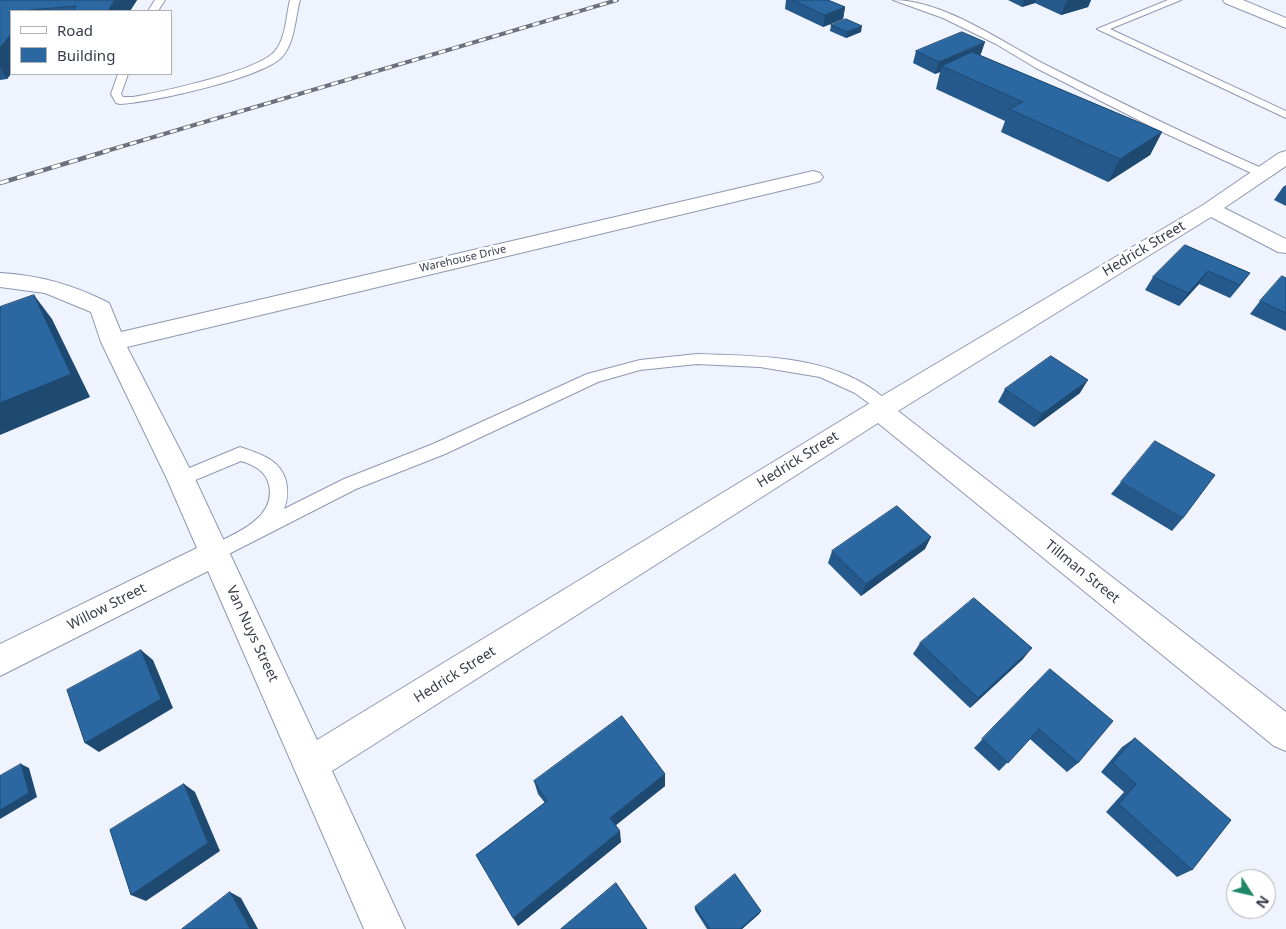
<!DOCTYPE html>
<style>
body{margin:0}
#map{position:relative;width:1286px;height:929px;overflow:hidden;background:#eff3fe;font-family:"Noto Sans",sans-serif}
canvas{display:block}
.legend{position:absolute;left:10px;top:10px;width:162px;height:65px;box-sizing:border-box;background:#fff;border:1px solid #afb1b5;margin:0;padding:6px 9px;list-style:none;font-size:15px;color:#383c47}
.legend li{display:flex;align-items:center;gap:10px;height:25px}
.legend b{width:25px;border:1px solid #afb1b5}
.north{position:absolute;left:1226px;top:869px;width:50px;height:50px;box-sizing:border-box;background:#fff;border:1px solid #afb1b5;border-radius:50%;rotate:125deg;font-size:14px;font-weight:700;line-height:20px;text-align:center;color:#383c47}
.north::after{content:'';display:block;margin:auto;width:18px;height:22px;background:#1d8865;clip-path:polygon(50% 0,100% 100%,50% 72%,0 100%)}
</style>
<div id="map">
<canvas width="1286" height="929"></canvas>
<ul class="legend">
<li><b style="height:6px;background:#fff"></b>Road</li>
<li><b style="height:14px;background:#2b68a2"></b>Building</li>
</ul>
<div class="north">N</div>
</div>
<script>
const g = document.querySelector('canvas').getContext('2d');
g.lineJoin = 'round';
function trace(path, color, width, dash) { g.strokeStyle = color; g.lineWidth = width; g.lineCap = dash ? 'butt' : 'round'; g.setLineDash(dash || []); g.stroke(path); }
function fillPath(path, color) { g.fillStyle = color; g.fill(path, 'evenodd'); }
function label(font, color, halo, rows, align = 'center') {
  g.font = font + ' "Noto Sans",sans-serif'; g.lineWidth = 5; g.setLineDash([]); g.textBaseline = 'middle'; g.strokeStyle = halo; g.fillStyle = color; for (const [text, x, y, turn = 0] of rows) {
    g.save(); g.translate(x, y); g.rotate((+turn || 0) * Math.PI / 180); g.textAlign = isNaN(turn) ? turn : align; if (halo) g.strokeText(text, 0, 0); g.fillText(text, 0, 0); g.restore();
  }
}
const service = new Path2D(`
 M155 0H165L158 11H148Z
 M290 0H300C295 18 295 44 281 58 258 79 153 102 120 104L116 103 111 94 118 74H128L121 94 123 97H133C161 92 259 71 275 51 286 38 286 16 290 0Z
 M893 0C945 0 1004 44 1050 67 1121 103 1193 138 1266 170L1268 173 1262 177 1258 176 1158 130 1036 68 996 44 943 18Z
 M1168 0H1181L1110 29 1286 111V118L1097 29Z
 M697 354C756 356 826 355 875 391 881 396 888 399 892 406L890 410 884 412 878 410 855 393 820 377 760 367 697 364 640 370 598 382 445 454 356 489 215 561 208 559 205 553 208 547C232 535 277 519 269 485 266 471 254 465 241 461L181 486 175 484 172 479 175 474 240 447C260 454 280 459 286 481 288 491 288 499 284 509L344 479 433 444 587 374 640 360Z`);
const minor = new Path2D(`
 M1286 151V166L1224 208 1286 239V253L1278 252 1211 217 898 411 1286 712V751L1274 746 878 423 332 771 405 929H364L208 571 0 676V644L197 548 167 479 101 342 91 312 45 293 0 287V273C40 275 74 285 109 303L121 332 813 171 820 173 823 177 820 181 813 183 127 347 195 479 317 740 870 403 1203 205 1279 153Z`);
const tertiary = new Path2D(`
 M1223 0H1243L1286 18V28L1225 3Z`);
trace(service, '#9098b1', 2);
trace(minor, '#9098b1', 2);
trace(tertiary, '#9098b1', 2);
fillPath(service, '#fff');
fillPath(minor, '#fff');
fillPath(tertiary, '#fff');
const railFar1 = new Path2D(`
 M103 152 617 0`);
const rail = new Path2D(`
 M0 183 107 151`);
trace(railFar1, '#6d717c', 4);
trace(rail, '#6d717c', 4.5);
trace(railFar1, '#fff', 2.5, [7]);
trace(rail, '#fff', 3, [9]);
fillPath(new Path2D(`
 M0 0H137L130 11H11V74L7 79 0 80Z
 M786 0H828L845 7 843 19 823 27 785 9Z
 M1008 0H1091L1088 7 1061 15 1035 3 1022 7Z
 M831 25 861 32 846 38 830 31Z
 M916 51 981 54 980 55 1162 132 1150 155 1108 182 1001 132 1005 121 936 89 940 72 935 74 913 63Z
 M1286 185V206L1274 200 1283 187Z
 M1185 245 1250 273 1230 298 1199 284 1179 306 1145 290 1153 277Z
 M1286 278V331L1250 314 1260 301Z
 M1005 389 1080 393 1034 427 998 402Z
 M1121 482 1183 518 1172 531 1111 494Z
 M925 549 861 596 828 563 832 551Z
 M920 643 1023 659 970 708 913 654Z
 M1050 669 1078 763 1067 772 1030 739 999 771 974 748Z
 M1135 738 1192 870 1177 877 1106 812 1124 792 1101 772 1122 747Z
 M665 774V786L616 825 621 842 518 926 545 803 538 794 534 781Z
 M695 907 761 911 759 914 742 929H707L695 910Z`), '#25598b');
fillPath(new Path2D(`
 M115 0H137L130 11H108Z
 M1024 0H1036L1035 3 1022 7Z
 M1067 0H1091L1088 7 1061 15Z
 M845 7 843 19 823 27 825 15Z
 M862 26 861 32 846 38 847 32Z
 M11 34V74L7 79 0 67V48Z
 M985 42 981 54 947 69 942 66 940 72 935 74 939 62Z
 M1162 132 1150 155 1108 182 1120 159Z
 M1208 271 1199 284 1179 306 1188 293Z
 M1250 273 1240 286 1230 298 1240 285Z
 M34 295 52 319 90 397 0 435V403Z
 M1088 380 1080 393 1034 427 1042 414Z
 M931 537 925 549 861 596 866 584Z
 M1032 648 1023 659 970 708 978 698Z
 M141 650 153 660 173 708 99 752 85 743Z
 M21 764 29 768 37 797 0 819V810Z
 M665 774V786L611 829 610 818Z
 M184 784 195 792 220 851 146 901 131 895Z
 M620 831 621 842 518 926 513 918Z
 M230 892 241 898 258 929H250Z
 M761 911 759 914 742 929H740Z`), '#1e4971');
const building = new Path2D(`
 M0 0H115L108 11H73L76 6 30 10 28 11H11V34L0 48Z
 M793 0H828L845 7 825 15Z
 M846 19 862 26 847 32 831 25Z
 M962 32 985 42 939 62 916 51Z
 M972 52 1162 132 1120 159 1009 109 1023 102 942 66Z
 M1185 245 1250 273 1240 285 1208 271 1188 293 1153 277Z
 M1282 276 1286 278V313L1260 301Z
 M34 295 71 374 0 403V307Z
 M1051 356 1088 380 1042 414 1005 389Z
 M1155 441 1215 475 1183 518 1121 482Z
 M897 506 931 537 866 584 832 551Z
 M974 598 1032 648 978 698 920 643Z
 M141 650 161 699 85 743 67 690Z
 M1050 669 1113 721 1078 763 1039 729 1008 763 982 739Z
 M622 716 665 774 610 818 620 831 513 918 476 855 547 801 534 781Z
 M1135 738 1231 820 1192 870 1119 804 1136 784 1113 763Z
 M21 764 29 793 0 810V776Z
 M184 784 208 843 131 895 110 830Z
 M735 874 761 911 740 929H710L695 907Z
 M616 883 647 929H561Z
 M230 892 250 929H182Z`);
fillPath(building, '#2b68a2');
trace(building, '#1e4971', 1);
label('11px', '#383c47', '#fff', [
 ["Warehouse Drive",463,259,-13]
]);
label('14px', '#383c47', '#fff', [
 ["Hedrick Street",1144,249,-31],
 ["Hedrick Street",798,460,-32],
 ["Tillman Street",1082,572,39],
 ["Willow Street",107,607,-27],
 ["Van Nuys Street",252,634,65],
 ["Hedrick Street",455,675,-32]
]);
</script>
